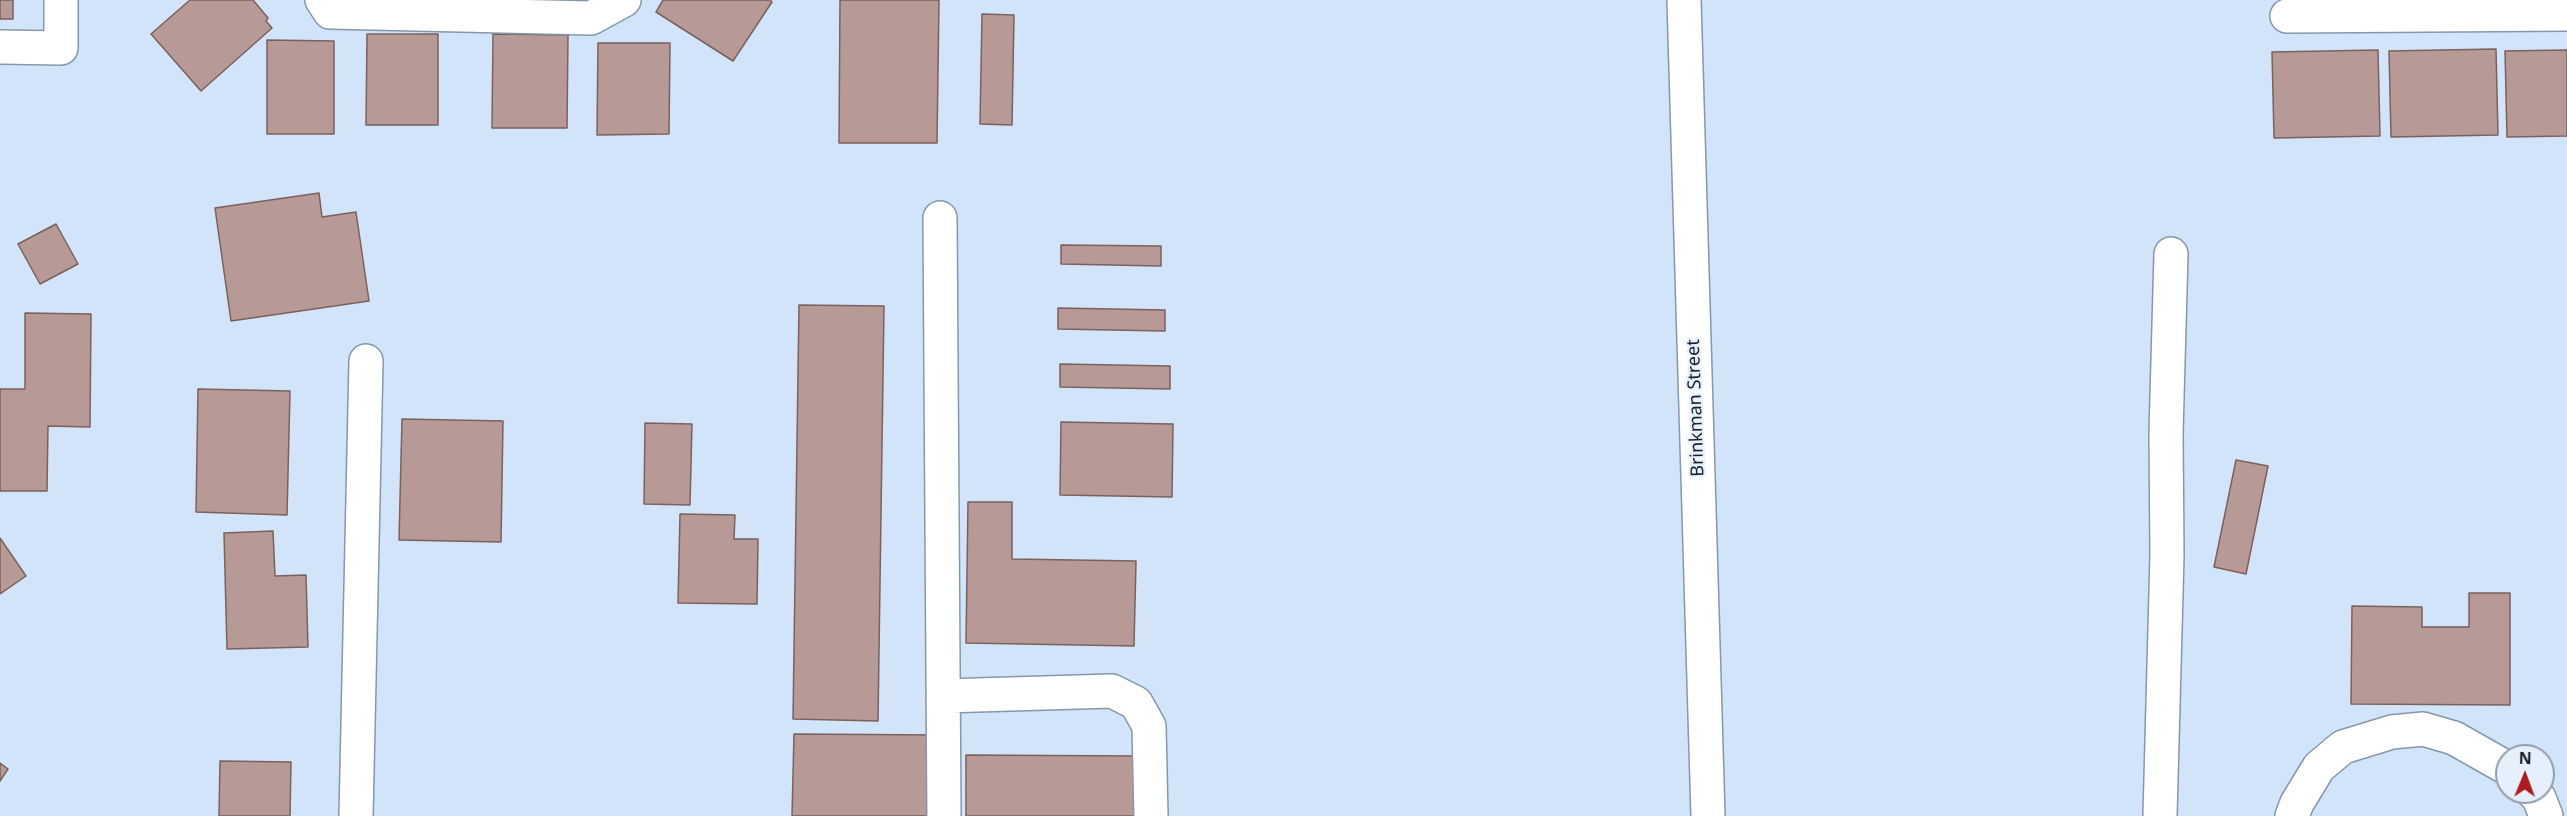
<!DOCTYPE html>
<style>
body{margin:0}
#map{position:relative;width:2567px;height:816px;overflow:hidden;background:#d2e4f9;font-family:"Noto Sans",sans-serif}
canvas{display:block}
.north{position:absolute;left:2495px;top:744px;width:60px;height:60px;box-sizing:border-box;background:#e6f0fd;border:2px solid #949da8;border-radius:50%;rotate:1deg;font-size:16px;font-weight:700;line-height:24px;text-align:center;color:#1a2028}
.north::after{content:'';display:block;margin:auto;width:21px;height:27px;background:#ae1c1d;clip-path:polygon(50% 0,100% 100%,50% 72%,0 100%)}
</style>
<div id="map">
<canvas width="2567" height="816"></canvas>
<div class="north">N</div>
</div>
<script>
const g = document.querySelector('canvas').getContext('2d');
g.lineJoin = 'round';
function fillPath(path, color) { g.fillStyle = color; g.fill(path, 'evenodd'); }
function trace(path, color, width, dash) { g.strokeStyle = color; g.lineWidth = width; g.lineCap = dash ? 'butt' : 'round'; g.setLineDash(dash || []); g.stroke(path); }
function label(font, color, halo, rows, align = 'center') {
  g.font = font + ' "Noto Sans",sans-serif'; g.lineWidth = 4.5; g.setLineDash([]); g.textBaseline = 'middle'; g.strokeStyle = halo; g.fillStyle = color; for (const [text, x, y, turn = 0] of rows) {
    g.save(); g.translate(x, y); g.rotate((+turn || 0) * Math.PI / 180); g.textAlign = isNaN(turn) ? turn : align; if (halo) g.strokeText(text, 0, 0); g.fillText(text, 0, 0); g.restore();
  }
}
const building = new Path2D(`
 M0 0H13V19H0Z
 M190 0H253L268 18 266 21 272 28 201 91 151 34Z
 M663 0H770L772 2 733 61 656 12Z
 M840 0H939L937 143H839Z
 M982 14 1014 15 1012 125 980 124Z
 M367 34H438V125H366Z
 M493 34 568 35 567 128H492Z
 M267 40 334 41V134H267Z
 M598 43H670L669 134 597 135Z
 M2496 49 2498 135 2391 137 2389 51Z
 M2378 50 2380 136 2274 138 2272 52Z
 M2567 50V136L2507 137 2505 51Z
 M319 193 322 217 356 212 369 301 231 321 215 208Z
 M56 224 78 264 40 284 18 244Z
 M1061 245 1161 246V266L1061 264Z
 M799 305 884 306 878 721 793 719Z
 M1058 308 1165 310V331L1058 329Z
 M25 313 91 314 90 427 48 426 47 491H0V389H25Z
 M1060 364 1170 366V389L1060 387Z
 M198 389 290 391 287 515 196 512Z
 M402 419 503 421 501 542 399 540Z
 M1061 422 1173 424 1172 497 1060 495Z
 M645 423 692 424 690 505 644 504Z
 M2236 460 2268 466 2246 574 2214 567Z
 M968 502H1012V559L1136 561 1134 646 966 643Z
 M680 514 735 515 734 539H758L757 604 678 603Z
 M273 531 275 576 306 575 308 647 227 649 224 533Z
 M0 538 26 576 0 594Z
 M2469 593H2510V705L2351 704 2352 606 2422 607V627H2469Z
 M794 734 939 735 938 816H792Z
 M966 755 1135 756V816H966Z
 M220 761 291 762 290 816H219Z
 M0 763 8 769 0 781Z`);
fillPath(building, '#b79a96');
trace(building, '#7b615d', 1.5);
const minor = new Path2D(`
 M322 0 330 12 591 18 624 0
 M1684 0 1708 816
 M2287 16 2567 14
 M0 47 61 48V0
 M940 218 944 816
 M943 696 1112 691 1136 703 1149 726 1151 816
 M2533 792 2539 798 2546 816
 M356 816 366 361
 M2160 816 2167 555 2166 433 2171 254
 M2292 816 2297 803 2319 767 2343 747 2392 732 2423 729 2454 738 2507 768`);
trace(minor, '#8797ab', 36);
trace(minor, '#fff', 33);
label('18px', '#1a2028', '#e6f0fd', [
 ["Brinkman Street",1696,408,-92]
]);
</script>
